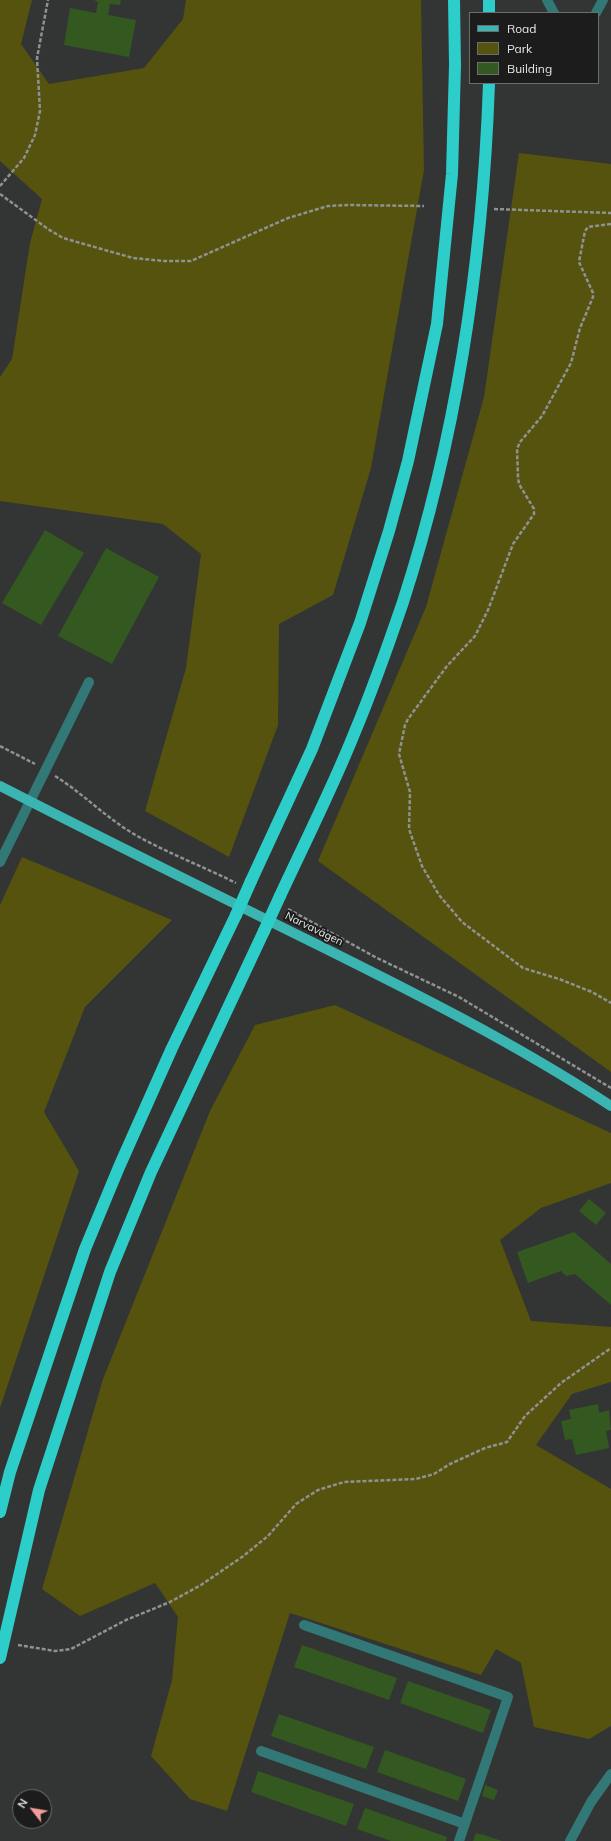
<!DOCTYPE html>
<meta charset="utf-8">
<style>
body{margin:0}
#map{position:relative;width:611px;height:1841px;overflow:hidden;background:#323533;font-family:Mulish,sans-serif}
canvas{display:block}
.legend{position:absolute;left:469px;top:12px;width:130px;height:72px;box-sizing:border-box;background:#1b1c1b;border:1px solid #6c6e6d;margin:0;padding:5px 7px;list-style:none;font-size:12px;color:#e6e8e7}
.legend li{display:flex;align-items:center;gap:8px;height:20px}
.legend b{width:20px;border:1px solid #6c6e6d}
.north{position:absolute;left:12px;top:1789px;width:40px;height:40px;box-sizing:border-box;background:#1b1c1b;border:1px solid #6c6e6d;border-radius:50%;rotate:301deg;font-size:11px;font-weight:700;line-height:16px;text-align:center;color:#e6e8e7}
.north::after{content:'';display:block;margin:auto;width:14px;height:18px;background:#f59b97;clip-path:polygon(50% 0,100% 100%,50% 72%,0 100%)}
</style>
<div id="map">
<canvas width="611" height="1841"></canvas>
<ul class="legend">
<li><b style="height:5px;background:#3ab5b2"></b>Road</li>
<li><b style="height:11px;background:#55530e"></b>Park</li>
<li><b style="height:11px;background:#345920"></b>Building</li>
</ul>
<div class="north">N</div>
</div>
<script>
const g = document.querySelector('canvas').getContext('2d');
g.lineJoin = 'round';
function fillPath(path, color) { g.fillStyle = color; g.fill(path, 'evenodd'); }
function trace(path, color, width, dash) { g.strokeStyle = color; g.lineWidth = width; g.lineCap = dash ? 'butt' : 'round'; g.setLineDash(dash || []); g.stroke(path); }
function label(font, color, halo, rows, align = 'center') {
  g.font = font + ' Mulish,sans-serif'; g.lineWidth = 4; g.setLineDash([]); g.textBaseline = 'middle'; g.strokeStyle = halo; g.fillStyle = color; for (const [text, x, y, turn = 0] of rows) {
    g.save(); g.translate(x, y); g.rotate((+turn || 0) * Math.PI / 180); g.textAlign = isNaN(turn) ? turn : align; if (halo) g.strokeText(text, 0, 0); g.fillText(text, 0, 0); g.restore();
  }
}
fillPath(new Path2D(`
 M0 0H32L21 44 49 84 144 68 183 19 186 0H421L424 170 371 468 333 595 279 624 278 725 229 857 145 811 186 668 201 554 163 524 0 501V377L12 359 30 243 42 199 0 161Z
 M519 153 611 164V1072L318 861 426 607 484 397Z
 M22 857 172 920 85 1007 44 1112 79 1171 0 1408V905Z
 M335 1005 611 1133V1183L541 1208 500 1240 531 1321 611 1327V1382L572 1394 536 1445 611 1489V1726L589 1739 534 1727 521 1663 496 1649 481 1675 290 1613 227 1811 190 1799 151 1756 172 1680 178 1617 155 1583 80 1616 42 1589 103 1379 210 1111 255 1025Z`), '#55530e');
fillPath(new Path2D(`
 M94 0H121L120 5 110 4 108 15 136 20 129 57 64 45 70 8 96 13 98 2Z
 M45 530 84 553 41 625 2 603Z
 M106 548 159 577 112 664 58 636Z
 M589 1199 606 1213 596 1225 579 1211Z
 M574 1232 611 1264V1305L575 1274 566 1276 561 1271 528 1283 517 1252Z
 M598 1404 599 1413 609 1410 611 1430 606 1431 609 1448 576 1455 572 1439 565 1440 561 1421 571 1419 569 1410Z
 M302 1645 397 1678 389 1700 294 1667Z
 M408 1681 491 1710 483 1733 400 1703Z
 M279 1714 374 1747 366 1769 271 1736Z
 M385 1750 466 1779 458 1801 377 1772Z
 M258 1771 354 1804 346 1826 251 1792Z
 M485 1785 498 1790 494 1800 482 1796Z
 M365 1808 447 1837 446 1841H391L357 1829Z
 M476 1833 481 1835V1834L502 1841H473Z`), '#345920');
trace(new Path2D(`
 M0 186 24 158 35 135 40 111 37 58 48 0
 M0 194 48 229 63 238 133 258 164 261H191L288 218 328 206 348 205 424 206
 M494 209 611 213
 M611 224 588 227 585 231 579 262 593 293V297L580 328 571 363 542 416 520 442 517 449 518 477 519 484 534 509V514L513 544 488 610 475 636 447 666 408 719 405 725 399 754 410 792 409 829 422 866 439 895 462 922 523 968 559 979 592 992 611 1003
 M0 746 35 764
 M55 776C84 794 108 820 139 837 170 854 204 867 236 883
 M288 909 377 958 459 997 611 1088
 M18 1645 55 1651 71 1649 126 1620 170 1602 201 1585 242 1557 268 1536 296 1504 318 1490 344 1482 416 1479 434 1474 450 1464 485 1448 507 1442 525 1416 561 1383 611 1348`), '#8f9290', 2.5, [4, 2]);
trace(new Path2D(`
 M547 0 554 13
 M596 13 603 0
 M0 862 89 682
 M304 1625 508 1697 459 1841
 M261 1751 465 1824
 M570 1841 591 1802 611 1774`), '#317876', 10);
trace(new Path2D(`
 M0 786C103 839 207 890 310 941 413 992 515 1043 611 1106`), '#3ab5b2', 10);
trace(new Path2D(`
 M489 0V13
 M251 881 312 749 360 623 389 531 408 461 437 324 452 174 455 65 454 0
 M280 896C305 842 332 789 354 734 372 691 388 646 403 602 457 435 483 258 489 83
 M0 1512 10 1472 85 1249 119 1167 172 1048 236 915
 M0 1658 39 1490 110 1272 151 1172 264 931`), '#2dceca', 12);
trace(new Path2D(`
 M236 915 251 881
 M264 931 280 896`), '#2dceca', 12);
label('11px', '#e6e8e7', '#1b1c1b', [
 ["Narvavägen",314,929,26]
]);
</script>
